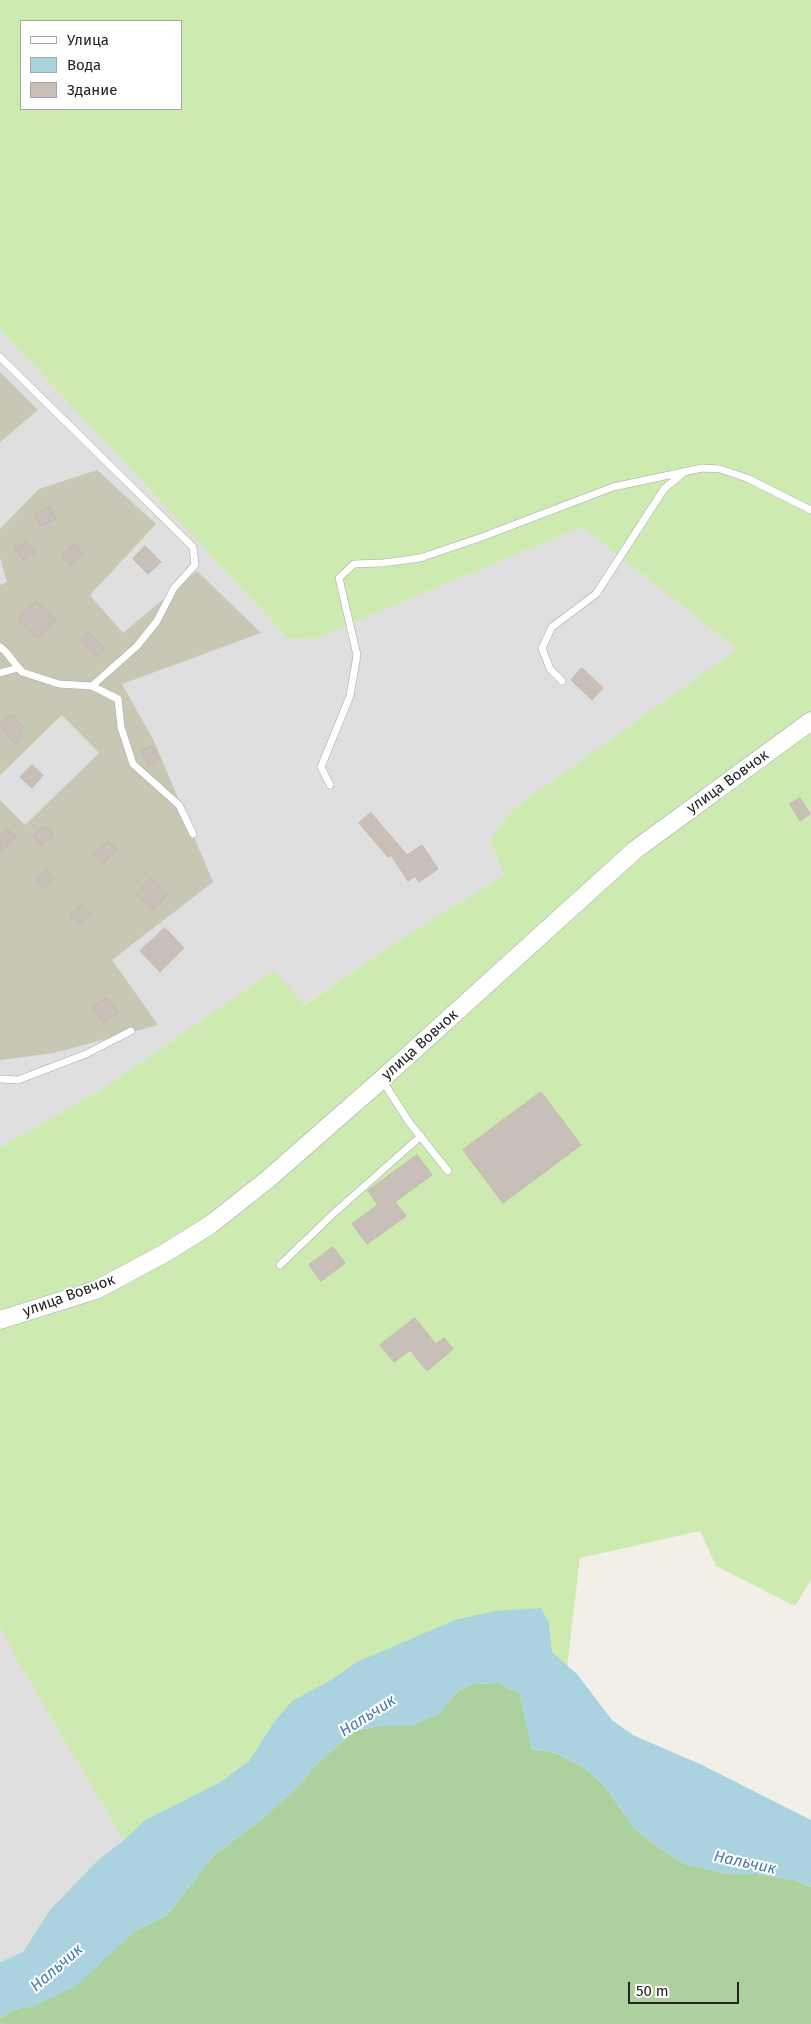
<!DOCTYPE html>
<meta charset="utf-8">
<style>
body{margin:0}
#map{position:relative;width:811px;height:2024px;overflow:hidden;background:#f2efe9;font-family:"Fira Sans",sans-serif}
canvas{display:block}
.legend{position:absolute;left:20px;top:20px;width:162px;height:90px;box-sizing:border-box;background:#fff;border:1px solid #a7a7a7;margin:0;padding:6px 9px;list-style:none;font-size:15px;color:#222}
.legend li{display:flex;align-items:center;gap:10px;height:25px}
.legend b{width:25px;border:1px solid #a7a7a7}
.scale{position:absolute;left:628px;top:1982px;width:111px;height:22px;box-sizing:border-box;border:2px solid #222;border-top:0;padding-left:6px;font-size:15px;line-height:18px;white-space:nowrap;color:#222;-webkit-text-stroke:4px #fff;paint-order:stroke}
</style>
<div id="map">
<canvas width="811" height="2024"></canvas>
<ul class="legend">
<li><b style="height:6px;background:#fff"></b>Улица</li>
<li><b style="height:14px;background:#aad3df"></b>Вода</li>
<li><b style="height:14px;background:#c7bfb8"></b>Здание</li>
</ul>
<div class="scale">50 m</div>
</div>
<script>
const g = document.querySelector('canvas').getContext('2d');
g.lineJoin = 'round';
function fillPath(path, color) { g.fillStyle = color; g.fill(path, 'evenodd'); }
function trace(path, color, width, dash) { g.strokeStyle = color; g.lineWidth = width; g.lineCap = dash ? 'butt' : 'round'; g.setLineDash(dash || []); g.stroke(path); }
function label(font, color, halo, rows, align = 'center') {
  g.font = font + ' "Fira Sans",sans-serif'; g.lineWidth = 4; g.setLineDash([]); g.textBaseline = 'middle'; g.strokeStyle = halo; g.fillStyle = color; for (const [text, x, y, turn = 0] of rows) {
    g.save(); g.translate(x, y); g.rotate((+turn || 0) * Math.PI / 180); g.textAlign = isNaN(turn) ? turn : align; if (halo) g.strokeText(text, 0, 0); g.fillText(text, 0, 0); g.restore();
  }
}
fillPath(new Path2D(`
 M0 329 288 638 314 639 582 527 737 649 512 810 490 841 504 875 395 943 303 1005 274 970 99 1091 0 1147Z
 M0 1626 18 1662 124 1840 98 1860 51 1910 23 1952 0 1962Z`), '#e0dfdf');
fillPath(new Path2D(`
 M0 372 38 410 0 442Z
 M97 470 156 524 90 595 123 633 197 571 261 633 122 684 154 741 213 882 112 960 158 1025 54 1053 0 1060V800L25 825 99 753 62 715 0 775V585L7 582 0 558V529L39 489Z`), '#c7c7b4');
fillPath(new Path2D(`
 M0 0H811V1580L795 1606 716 1566 700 1531 580 1558 567 1667 552 1652 549 1623 357 1662 274 1722 249 1761 220 1782 145 1820 124 1840 18 1662 0 1626V1147L99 1091 274 970 304 1005 395 943 504 875 490 841 512 810 737 649 582 527 314 639 288 638 0 329ZM21 21H181V109H21Z`), '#cdebb0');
fillPath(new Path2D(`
 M499 1683 520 1694 532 1749 556 1753 585 1768 604 1785 633 1827 654 1844 685 1864 729 1874H757L795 1880 811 1887V2024H0V2018L16 2009 34 2006 109 1954 135 1931 167 1915 213 1856 267 1815 299 1785 315 1766 354 1731 379 1726H411L439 1713 459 1690 473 1684Z`), '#add19e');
fillPath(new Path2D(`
 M541 1608 549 1623 552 1652 577 1674 612 1720 633 1735 702 1765 811 1820V1887L795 1880 757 1874H729L685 1864 654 1844 633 1827 604 1785 585 1768 556 1753 532 1749 520 1694 499 1683 473 1684 459 1690 439 1714 411 1726H379L354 1731 315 1766 299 1785 267 1815 213 1856 167 1915 135 1931 76 1986 34 2006 16 2009 0 2018V1962L23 1952 50 1910 98 1860 124 1840 145 1820 220 1782 249 1761 274 1722 292 1701 331 1680 357 1662 455 1620 494 1611Z`), '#aad3df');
const building = new Path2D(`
 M50 507 56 519 41 526 35 515Z
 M27 541 35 552 23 560 15 549Z
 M75 544 83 554 70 565 62 555Z
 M145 546 161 562 148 574 133 559Z
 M37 601 56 621 37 639 18 619Z
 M89 632 105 649 96 657 80 641Z
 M582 668 603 688 592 700 571 680Z
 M12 714 24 728 20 732 23 737 15 744 0 726V724Z
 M152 746 160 759 149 766 141 752Z
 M32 765 43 775 32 788 20 777Z
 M800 798 810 814 800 821 790 804Z
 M371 813 407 855 422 845 438 869 419 882 415 876 408 881 391 855 388 857 359 823Z
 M46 826 54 835 41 845 33 836Z
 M7 829 16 837 0 853V836Z
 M108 841 117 850 102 864 93 854Z
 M47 870 55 878 44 889 36 880Z
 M152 878 168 894 153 910 136 894Z
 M82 904 90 913 79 924 70 915Z
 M165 928 184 948 160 972 140 951Z
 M107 998 118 1013 103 1023 93 1008Z
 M541 1092 581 1145 503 1203 463 1150Z
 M417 1155 432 1175 395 1202 406 1216 367 1244 352 1224 378 1205 368 1191Z
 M333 1247 345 1263 321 1281 309 1265Z
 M415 1318 436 1344 444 1338 453 1349 427 1371 410 1350 394 1362 380 1345Z`);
fillPath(building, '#c7bfb8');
trace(building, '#c4b6ab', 1);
const service = new Path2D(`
 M0 357 193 547 195 565 174 588 157 621 137 646 92 686
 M0 647 5 651 22 672 59 684 92 686 118 699 121 727 133 764 179 805 193 834
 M0 673 18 668
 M562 681 550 669 542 648 552 627 596 594 664 489 683 473
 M330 785 321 767 350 696 357 655 339 578 354 564 383 563 420 558 482 537 613 487 702 468 720 469 747 478 811 510
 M0 1079 18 1080 86 1054 131 1031
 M382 1080 409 1122 448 1171
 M280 1265 333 1214 421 1136`);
const tertiary = new Path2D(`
 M0 1320 96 1290 165 1253 210 1225 267 1180 381 1080 635 850 811 721`);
trace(service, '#a9a9a9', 8);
trace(tertiary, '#a9a9a9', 19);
trace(service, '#fff', 7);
trace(tertiary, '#fff', 18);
label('15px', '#222', '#fff', [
 ["улица Вовчок",728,782,-36],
 ["улица Вовчок",420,1045,-42],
 ["улица Вовчок",69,1296,-20]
]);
label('italic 16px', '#4a7aab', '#fff', [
 ["Нальчик",368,1716,-33],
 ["Нальчик",745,1863,12],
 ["Нальчик",57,1968,-41]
]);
</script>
